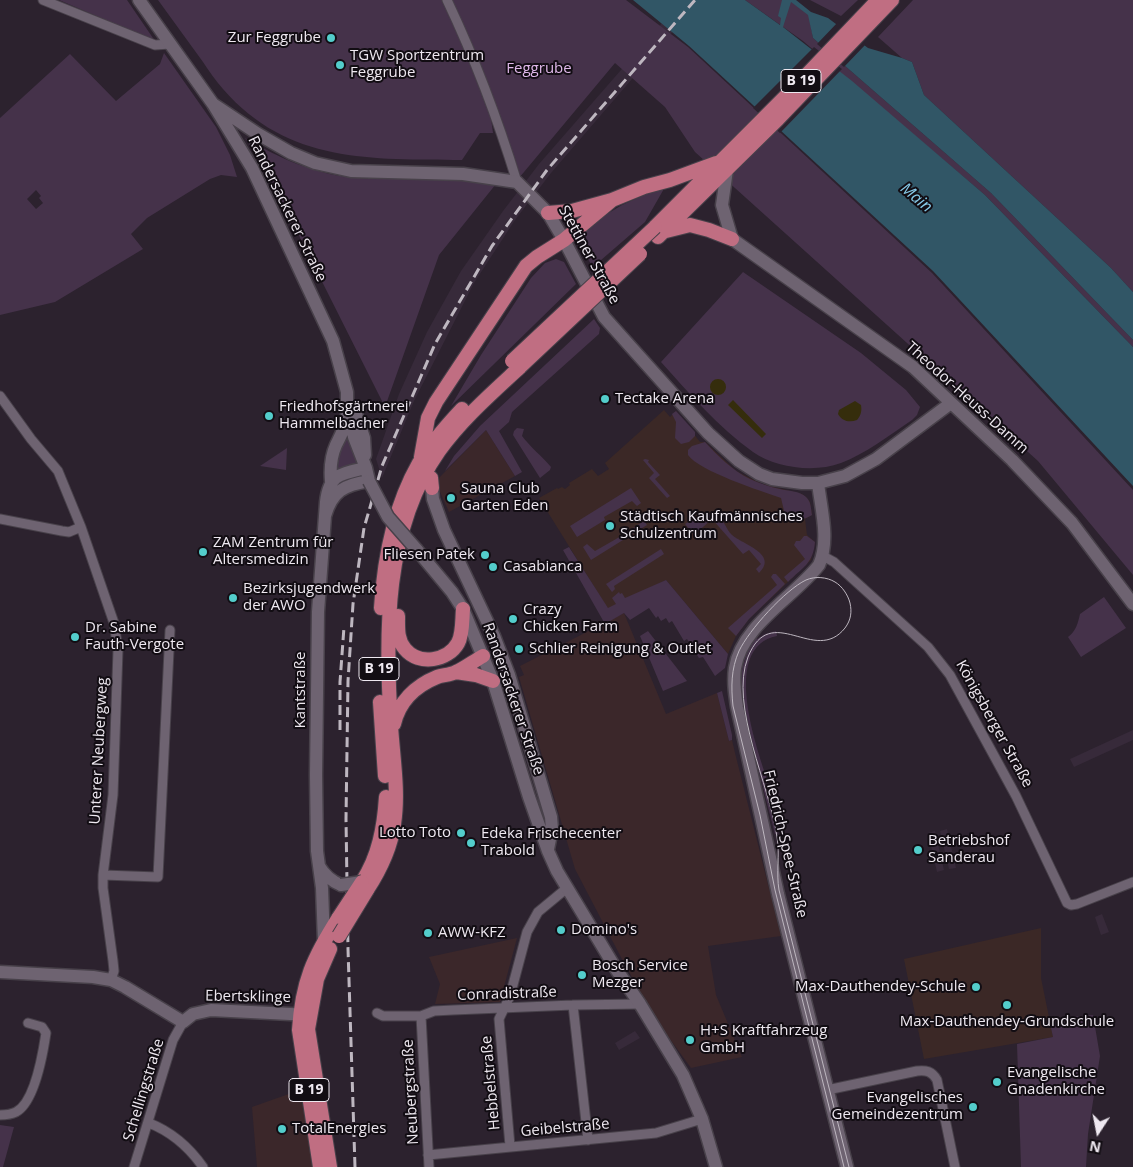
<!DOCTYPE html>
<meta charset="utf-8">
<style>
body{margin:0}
#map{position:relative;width:1133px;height:1167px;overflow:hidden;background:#2c222e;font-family:"Open Sans",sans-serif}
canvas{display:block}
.north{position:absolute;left:1073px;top:1107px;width:50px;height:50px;-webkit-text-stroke:4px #120d13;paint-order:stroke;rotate:191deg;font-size:14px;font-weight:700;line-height:20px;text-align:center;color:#eee8f0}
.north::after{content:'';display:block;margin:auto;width:18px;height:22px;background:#eee8f0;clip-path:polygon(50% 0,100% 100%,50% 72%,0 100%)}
</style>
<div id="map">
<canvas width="1133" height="1167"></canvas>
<div class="north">N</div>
</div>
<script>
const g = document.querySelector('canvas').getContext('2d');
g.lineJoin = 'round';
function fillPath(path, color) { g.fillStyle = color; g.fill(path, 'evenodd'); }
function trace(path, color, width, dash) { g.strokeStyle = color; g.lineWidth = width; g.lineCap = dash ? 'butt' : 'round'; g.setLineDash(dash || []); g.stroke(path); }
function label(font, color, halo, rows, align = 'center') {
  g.font = font + ' "Open Sans",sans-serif'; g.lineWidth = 4; g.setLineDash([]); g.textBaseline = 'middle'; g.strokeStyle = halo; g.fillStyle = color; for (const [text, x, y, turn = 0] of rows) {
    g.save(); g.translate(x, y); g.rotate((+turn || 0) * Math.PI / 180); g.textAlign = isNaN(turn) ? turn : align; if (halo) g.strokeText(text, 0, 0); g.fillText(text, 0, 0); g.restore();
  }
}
fillPath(new Path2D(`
 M486 430 515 476 449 512 440 492 439 478Z
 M624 613 666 714 717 693 729 741 732 740 735 753 781 936 708 946 716 995 742 1057 691 1068 656 1020 624 963 575 869 519 677 524 675 520 666Z
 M517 938 500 1002 435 1004 440 984 429 957Z
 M300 1090 314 1167H257L252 1107Z`), '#3b272a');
fillPath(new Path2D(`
 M682 0H700L551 173 515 220 474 283 414 401 382 478 376 459 399 394 427 332 461 271 503 211 539 164Z
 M1133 730V740L1074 767 1070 759Z
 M947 829 956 868 949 869 940 831Z
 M935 831 944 870 937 872 928 833Z
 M1102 914 1109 932 1101 935 1095 917Z
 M635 1031 640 1038 619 1050 615 1043Z`), '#372a3a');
fillPath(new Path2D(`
 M664 410 670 417 676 411 700 442H705L736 471 762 484 802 494 806 497 810 502 812 515 805 519 807 535 815 542 811 560 749 619 736 636 728 654 666 580 608 609 539 498 557 488 558 489 562 487 565 489 570 485 569 483 592 469 598 476 609 469 605 463Z
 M1041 928V978L1053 1037 924 1059 904 959Z`), '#3b2826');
fillPath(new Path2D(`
 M59 0H127L155 41Z
 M158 0H445L489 103 493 133H480L462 160C372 159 288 164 223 89 216 81 209 71 203 62 188 41 173 21 158 0Z
 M451 0H626L688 47 932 273 1133 490V575L1038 461 695 152 665 107 615 63 519 178 500 115Z
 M745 0H789L809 15 813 38 991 193 1133 340V347L985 195 803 41Z
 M810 0H858L841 16Z
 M913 0H1133V292L1111 268 924 95 912 62 902 58 878 37Z
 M164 53 216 127 230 155 237 177 221 175 210 179 147 218 131 234 143 249 55 302 0 315V118L70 54 116 101 160 64ZM36 190 41 196 39 198 43 203 36 209 27 199Z
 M245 138C279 158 318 176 359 178 373 179 387 177 401 177 433 177 465 179 496 184L439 255 385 407 264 166Z
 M665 187 645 222 593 267 579 245 583 230 602 217 622 205 655 190Z
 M556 259 564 262 576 284 451 406 481 355 531 278 545 263Z
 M743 272 861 353 906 390 920 407 917 415 912 420C890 435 865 454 841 463 814 473 776 468 753 452 718 427 689 393 661 362Z
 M594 319 600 328 599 334 512 412 509 422 499 431 522 472 515 476 486 430 445 471 454 456 480 426Z
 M676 411 695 432V436L689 442 681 444 675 438 676 422 672 414Z
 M517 428 524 429 522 436C531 448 542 456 551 467L550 470 540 478 513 435 514 431Z
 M347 435 359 464 337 473 334 464Z
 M705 442C718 456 732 470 750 479 759 483 770 487 780 489 788 491 800 491 806 497 811 501 811 509 812 515 802 521 795 521 785 515L781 498C761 491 699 471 688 455V450L692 446Z
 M287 448 286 470 260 466Z
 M645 459 649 460 648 462 660 475 655 479 670 496 667 498 649 478 654 473 643 460Z
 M631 488 641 503 637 506 632 501 604 517 605 520 577 537 570 526Z
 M711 513 719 515C724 521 726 529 732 535 742 544 779 554 759 573L756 569 761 564 749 550 743 554 712 519 694 535 685 524 693 519 695 520 698 519V516L701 515 703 517Z
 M644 521 647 525 591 560 583 547 587 544 595 551 616 539Z
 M804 536H807L815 542C813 564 803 567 788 582L784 577 805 559 794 545 796 541H800Z
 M569 547 608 608 616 604 612 598 619 592 620 594 622 593 625 598 666 580 728 654 725 668 715 676 703 657 699 658 687 639 684 641 672 621 669 623 666 618 661 621 658 616 656 618 649 608 630 620 624 613 605 624 563 550Z
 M661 549 664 554 614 586 615 589 612 592 606 584Z
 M773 574H776L785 584 749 619 736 636 728 628 777 585 771 577Z
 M1104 597 1126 628 1081 657 1068 637C1076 631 1078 623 1080 614Z
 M648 631 687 681 663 691 640 636Z
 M776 631 777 636C720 647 757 749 768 782L765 783 778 834H775L741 702 740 680 743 666 748 651 756 638 757 639 765 634Z
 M722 691 732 735V740L729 741 717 693Z
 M1093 1015 1100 1056 1088 1134 1086 1167H1021L1017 1044 1053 1037 1049 1019Z
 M0 1125 14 1127 3 1167H0Z`), '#45324a');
fillPath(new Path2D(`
 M710 387a8 8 0 1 1 16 0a8 8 0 1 1-16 0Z
 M733 400 766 434 762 438 728 405Z
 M855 401 861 405C862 411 861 415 857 420 849 423 842 421 838 414L839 410Z`), '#352d0c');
fillPath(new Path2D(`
 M633 0H745L780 25 781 18 778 16 782 0H796L811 12 828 18 868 48 902 58 912 62 924 95 1111 268 1133 292V340L991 193 813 38 808 15 791 2 783 27 852 81 985 195 1133 347V486L933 271 689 46Z`), '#315666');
fillPath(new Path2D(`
 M838 22 866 44 844 67 817 44Z
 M814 47 842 69 780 133 753 108Z`), '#2c222e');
const street = new Path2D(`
 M43 0 155 45 170 44
 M447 0C475 59 498 120 517 182
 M0 396 31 439 58 471 81 527 114 623 118 650 113 795 103 875V888L113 961 114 971 111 980
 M0 519 62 531 69 532 81 527
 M823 556 834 562 928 647 950 675 1016 796 1067 903 1071 905 1077 904 1133 882
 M103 875 158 877 170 630
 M573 1005 588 1140
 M377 1013 383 1016H421L434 1011 453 1010 573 1005 640 1004
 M421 1016 429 1167
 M827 1090 917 1071C926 1070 932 1071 937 1080L955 1167
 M0 1115C4 1115 12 1114 16 1112 35 1102 43 1053 46 1033L42 1027 28 1023
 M149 1123C172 1132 189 1147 203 1167
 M510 1146 499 1019 510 996 527 932 538 912 567 888
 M428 1155 656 1133 702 1119
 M134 1167 173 1040 183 1022`);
const secondary = new Path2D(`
 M139 0 213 104 252 168 333 341 347 392V407L354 437 366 468 369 481C344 485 332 491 325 516
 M213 104 258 134 291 153 315 163 351 171 463 174 517 182 548 213 564 240 604 317 708 433 739 461 759 474 772 479 802 483H818L845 476 876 459 951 403
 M727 170 722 205 732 239 913 367 1012 460 1072 523 1133 604
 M355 411 364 438 365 455
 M331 481C330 469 331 456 336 445 341 435 346 426 347 415
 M818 483C821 509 830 540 819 565 794 597 741 626 735 668 733 681 735 694 737 707L778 894 847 1167
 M432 488 433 499 444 530 494 636 509 675 551 817 552 829 548 849
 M417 550 452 592 463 609 493 681 529 797 548 851 557 871 616 969 640 1004 683 1075 702 1119 716 1167
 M319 866C325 876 331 881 341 885
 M324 942 322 888 317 851 316 775 318 612 326 502C329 474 340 474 366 468
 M0 972 93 977 111 980 125 987 183 1022 193 1014 211 1010 310 1015`);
const primary = new Path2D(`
 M548 213 572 211 612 200 644 187 670 180 716 163
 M655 227 795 87 878 0
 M666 231 690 225 709 230 732 239
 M658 237 778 119 892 0
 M421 457 428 418 436 402 526 266 537 257 564 240 612 200
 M431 478 432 488
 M381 608C384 559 394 507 419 463 431 443 446 426 462 409
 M398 616C398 628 397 640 405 649 419 666 448 661 458 643 463 634 462 620 463 609
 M456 672 476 675 493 681
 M380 702 385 776
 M394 724C399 702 415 686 437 677 443 675 450 675 456 672 465 668 474 661 483 656
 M362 882C379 856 384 827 386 797
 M367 890C380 870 391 847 394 824 399 792 393 758 391 726 385 634 384 529 439 451 462 419 492 393 520 367
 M320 1167 299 1030C302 982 313 958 339 917
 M330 1167 308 1029 317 979 330 949`);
trace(street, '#48414a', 11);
trace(secondary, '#48414a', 15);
trace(primary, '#48414a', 16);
trace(street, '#6e6371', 9);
trace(secondary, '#6e6371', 12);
trace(primary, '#c06e82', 14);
trace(new Path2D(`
 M844 1167 775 890 760 815 733 706C731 687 731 669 739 651 749 630 785 590 806 580 815 576 827 577 835 582 842 586 848 595 850 603 852 612 851 620 845 628 815 666 771 600 748 657 729 706 770 786 777 837 780 855 776 873 779 890L849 1167`), '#beb7c0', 1);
trace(new Path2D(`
 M340 730V682L344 627
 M355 1167 348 949 346 819 348 681 353 604 364 528 382 466 435 344 492 246 547 170 695 0`), '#beb7c0', 3, [10, 5]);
const secondaryBridge = new Path2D(`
 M369 481 388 517 417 550
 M341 885 362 882`);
const primaryBridge = new Path2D(`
 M512 361 655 227
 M520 367 640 254
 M339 917 362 882
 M339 936 367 890`);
trace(secondaryBridge, '#48414a', 15, []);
trace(primaryBridge, '#48414a', 16, []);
trace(secondaryBridge, '#6e6371', 12);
trace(primaryBridge, '#c06e82', 14);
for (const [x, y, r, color] of [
 [331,38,5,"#53cdcb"],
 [340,65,5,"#53cdcb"],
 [605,399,5,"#53cdcb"],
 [269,416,5,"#53cdcb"],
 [451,498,5,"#53cdcb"],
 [610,526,5,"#53cdcb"],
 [203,552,5,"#53cdcb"],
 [485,555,5,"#53cdcb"],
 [493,567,5,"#53cdcb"],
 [233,598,5,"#53cdcb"],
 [513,619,5,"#53cdcb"],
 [75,637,5,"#53cdcb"],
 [519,649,5,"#53cdcb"],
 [461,833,5,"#53cdcb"],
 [471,843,5,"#53cdcb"],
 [918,850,5,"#53cdcb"],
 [561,930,5,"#53cdcb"],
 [428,933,5,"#53cdcb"],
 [582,975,5,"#53cdcb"],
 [976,987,5,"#53cdcb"],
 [1007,1005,5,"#53cdcb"],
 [690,1040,5,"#53cdcb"],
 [997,1082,5,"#53cdcb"],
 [973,1107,5,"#53cdcb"],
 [282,1129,5,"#53cdcb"]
]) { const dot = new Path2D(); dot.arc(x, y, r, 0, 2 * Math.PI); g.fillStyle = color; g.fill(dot); trace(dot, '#120d13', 2); }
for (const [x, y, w] of [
 [801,81,40],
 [379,669,40],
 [309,1090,40]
]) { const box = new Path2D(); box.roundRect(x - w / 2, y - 11.5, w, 23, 4); g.fillStyle = '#120d13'; g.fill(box); trace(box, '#eee8f0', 1); }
label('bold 14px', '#eee8f0', null, [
 ["B 19",801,81],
 ["B 19",379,669],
 ["B 19",309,1090]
]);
label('15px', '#eee8f0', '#120d13', [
 ["Zur Feggrube",321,38,"right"],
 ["TGW Sportzentrum",350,56],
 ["Feggrube",350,73],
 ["Tectake Arena",615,399],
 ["Friedhofsgärtnerei",279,407],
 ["Hammelbacher",279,424],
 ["Sauna Club",461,489],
 ["Garten Eden",461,506],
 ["Städtisch Kaufmännisches",620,517],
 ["Schulzentrum",620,534],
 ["ZAM Zentrum für",213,543],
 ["Altersmedizin",213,560],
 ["Fliesen Patek",475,555,"right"],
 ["Casabianca",503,567],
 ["Bezirksjugendwerk",243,589],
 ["der AWO",243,606],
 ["Crazy",523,610],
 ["Chicken Farm",523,627],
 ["Dr. Sabine",85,628],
 ["Fauth-Vergote",85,645],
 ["Schlier Reinigung & Outlet",529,649],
 ["Lotto Toto",451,833,"right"],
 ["Edeka Frischecenter",481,834],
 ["Trabold",481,851],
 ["Betriebshof",928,841],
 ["Sanderau",928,858],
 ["Domino's",571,930],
 ["AWW-KFZ",438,933],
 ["Bosch Service",592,966],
 ["Mezger",592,983],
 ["Max-Dauthendey-Schule",966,987,"right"],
 ["Max-Dauthendey-Grundschule",1007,1022,"center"],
 ["H+S Kraftfahrzeug",700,1031],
 ["GmbH",700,1048],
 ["Evangelische",1007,1073],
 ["Gnadenkirche",1007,1090],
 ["Evangelisches",963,1098,"right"],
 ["Gemeindezentrum",963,1115,"right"],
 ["TotalEnergies",292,1129]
], 'left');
label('15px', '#deb7e8', '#120d13', [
 ["Feggrube",539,69]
]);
label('15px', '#eee8f0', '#120d13', [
 ["Randersackerer Straße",287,209,64],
 ["Stettiner Straße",589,255,61],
 ["Theodor-Heuss-Damm",967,398,42],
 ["Kantstraße",301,690,-90],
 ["Randersackerer Straße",513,699,71],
 ["Königsberger Straße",994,724,61],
 ["Unterer Neubergweg",99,751,-87],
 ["Friedrich-Spee-Straße",785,844,77],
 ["Conradistraße",507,994,-2],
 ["Ebertsklinge",248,997,1],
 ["Hebbelstraße",491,1083,-95],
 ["Schellingstraße",144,1090,-73],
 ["Neubergstraße",411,1092,-93],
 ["Geibelstraße",565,1128,-5]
]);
label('italic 16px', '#86c9e7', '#120d13', [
 ["Main",916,198,40]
]);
</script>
